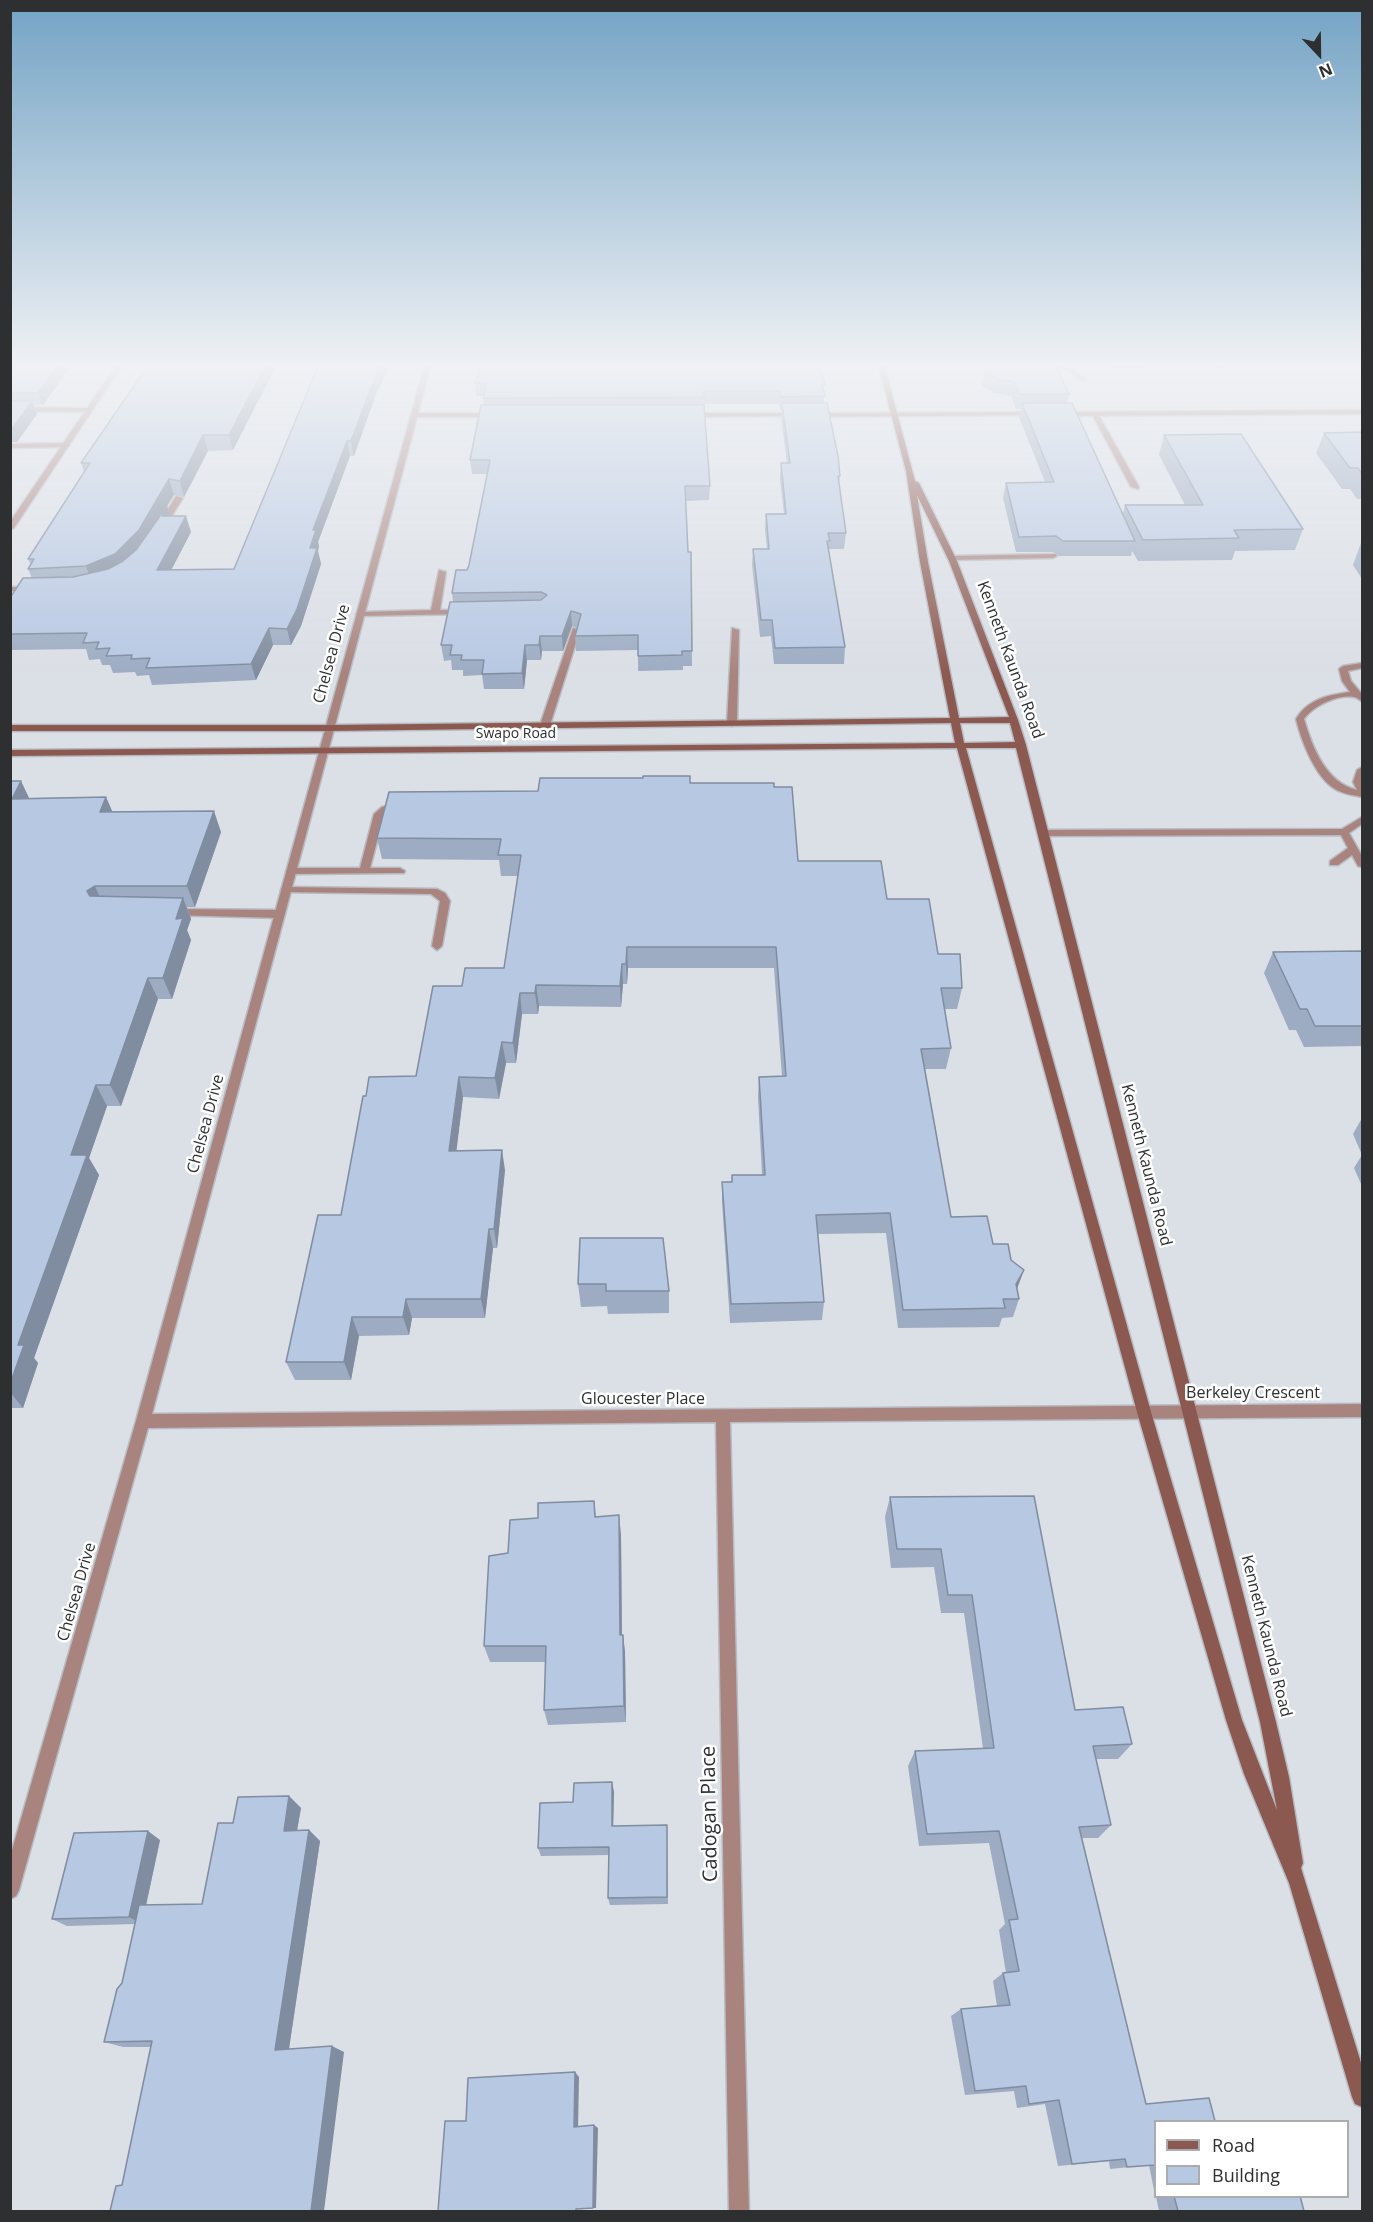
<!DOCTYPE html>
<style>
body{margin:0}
#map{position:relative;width:1373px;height:2222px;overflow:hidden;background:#dbdfe6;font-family:"Open Sans",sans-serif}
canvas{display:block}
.frame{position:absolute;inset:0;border:12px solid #2d2f31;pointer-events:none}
.legend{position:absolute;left:1154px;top:2120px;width:195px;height:78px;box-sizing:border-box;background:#fff;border:2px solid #abacad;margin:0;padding:8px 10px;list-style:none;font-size:18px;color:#2d2f31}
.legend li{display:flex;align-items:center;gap:12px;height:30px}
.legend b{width:30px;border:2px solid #abacad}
.north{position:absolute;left:1289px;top:24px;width:60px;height:60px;-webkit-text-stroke:4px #fff;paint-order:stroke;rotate:158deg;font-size:16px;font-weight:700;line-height:24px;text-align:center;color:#2d2f31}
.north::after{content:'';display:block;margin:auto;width:21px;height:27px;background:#2d2f31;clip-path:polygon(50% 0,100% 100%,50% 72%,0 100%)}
</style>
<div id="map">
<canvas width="1373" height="2222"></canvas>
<div class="frame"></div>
<ul class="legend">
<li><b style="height:8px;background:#8c5951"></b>Road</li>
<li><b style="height:16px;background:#b7c8e3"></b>Building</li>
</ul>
<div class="north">N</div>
</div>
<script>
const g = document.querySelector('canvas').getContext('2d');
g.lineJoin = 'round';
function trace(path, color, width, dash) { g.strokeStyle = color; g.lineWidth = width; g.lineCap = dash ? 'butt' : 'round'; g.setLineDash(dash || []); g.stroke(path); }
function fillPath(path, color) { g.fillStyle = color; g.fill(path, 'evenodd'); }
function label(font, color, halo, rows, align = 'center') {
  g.font = font + ' "Open Sans",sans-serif'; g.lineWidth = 5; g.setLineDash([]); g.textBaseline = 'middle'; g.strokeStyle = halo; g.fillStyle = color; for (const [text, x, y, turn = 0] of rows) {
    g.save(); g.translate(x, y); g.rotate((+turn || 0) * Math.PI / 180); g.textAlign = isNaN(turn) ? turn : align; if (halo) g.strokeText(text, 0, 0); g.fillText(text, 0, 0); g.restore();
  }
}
const lane = new Path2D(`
 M1045 364C1062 364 1075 369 1087 380L1082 381 1068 371Z
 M10 407 89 408 92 410 89 412 10 411Z
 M1095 412 1098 414 1139 487 1138 489 1131 487 1092 414Z
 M10 444 67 443 70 445 67 447 10 448Z
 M176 496 183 498 165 527H159L158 525Z
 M1056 554 1057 556 1053 558 951 560 947 558 951 556Z
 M439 570 446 572 440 610H466V614L360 616 356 614 360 612 431 610Z
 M10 587H31L35 589 31 591H10Z
 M573 628 580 630 550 725 548 727H542L540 725Z
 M732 628 739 630 737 723 732 726 727 723Z
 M1362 663V668L1348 671 1351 681 1362 694V701C1359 700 1357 697 1354 697 1338 694 1313 706 1304 719 1312 747 1326 783 1357 790L1353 782 1357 770 1362 767V797C1353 795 1343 794 1335 789 1315 777 1301 740 1296 719 1308 699 1328 695 1350 692L1342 681 1339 669 1343 666Z
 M398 804 403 807 401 809 388 812 384 815 370 868H400L405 871 404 873 291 874 286 871 291 868H360L374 814 382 807Z
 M1362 817V824L1349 833 1362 856V867L1358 866 1352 855 1338 865H1330V861L1348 848 1341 835 1043 836 1038 833 1043 830 1342 829Z
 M286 887 437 889 445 893 450 901 442 946 437 950 432 946 440 901 431 894 282 892 281 890 282 888Z
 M173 909 280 910 285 914 280 918 169 915 168 913 169 911Z`);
const street = new Path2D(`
 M117 364H123L14 528 10 530V522Z
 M425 364H431L418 413H494L497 415 494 417H417L152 1414 1362 1404V1417L730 1422 749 2212H729L716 1422 148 1428 19 1890 16 1896 10 1899V1857L136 1421Z
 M1362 410V414L1064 416 1061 414 1064 412Z
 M1034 412 1037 414 1036 415 815 417 812 415 815 413Z
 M797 413 799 414V416L689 417 686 415 689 413Z`);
const secondary = new Path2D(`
 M878 364H884L915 481 919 483 957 561 1018 720 1026 745 1276 1722 1289 1777 1303 1863 1301 1868 1362 2066V2107L1355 2104 1352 2097 1289 1883 1244 1774 1226 1720 1137 1412 957 748 10 756V750L955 743 951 723 329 731H10V725H329L950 718 920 562 906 471ZM917 495 949 561 1009 717 959 718 928 562ZM960 723H1010L1015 742 964 743ZM966 748H1016L1260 1722 1277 1810 1242 1720 1151 1412Z`);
trace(lane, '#b8bcc2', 3);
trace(street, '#b8bcc2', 3);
trace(secondary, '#b8bcc2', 3);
fillPath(lane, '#a9847f');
fillPath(street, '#a9847f');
fillPath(secondary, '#8c5951');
fillPath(new Path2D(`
 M10 364H72L43 405H34L37 414 17 442H10Z
 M149 364H277L233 450 208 451 184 497 174 495 167 506 170 516 191 532 171 570 234 569 319 364H390L376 394 354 456H350L318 542 319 546 318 551 321 564 301 626 291 645H273L256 680 152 685 149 675 137 676 135 672 113 673 110 665H102L100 659 89 660 86 649 10 650V598L32 578 28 569 31 565 28 559 84 472 81 463Z
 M983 364H1055L1069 394 1067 403 1123 513 1125 505H1185L1159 455 1164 435 1303 529 1295 550 1235 551 1232 560 1138 561 1132 551 1131 556H1059L1053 552H1016L1003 498 1006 483 1045 482 1019 417 1021 409H1016L1011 396 994 393 982 386 986 366Z
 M1109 364H1301L1300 367 1111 368Z
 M1354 364H1362V369Z
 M475 383 824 393V403L840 476 839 487 846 533 844 549H829V551L845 647 844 664H774L771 636 760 637 752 565 753 549H767L765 530 766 514H784L780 479 781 463H787L781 418 782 410H780L779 404H704L710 486 709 500 686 501 688 552H691L692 666H683V670L638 671V650L576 651 575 636 577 628 572 626 563 651H542L541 660H527L524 689H484L482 675 463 676V670H452L451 660 444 661 441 645 453 602 452 593 467 570 469 565 488 474H472L470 460 484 405 483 396H476Z
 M1362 432V499H1357L1350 489H1342L1316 453 1324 433Z
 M1362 540V579L1353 565Z
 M10 781 29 798 106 797 112 811 221 832 195 907H187L191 919 187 930 191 940 172 999H158L121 1106H107L89 1158 99 1175 34 1358 38 1363 23 1408H10Z
 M690 783 774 787 798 861 887 899 938 954 962 988 957 1009H945L951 1048 946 1069H925L951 1217 993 1244 1017 1289 1019 1299 1013 1317 1002 1318 999 1327 898 1328 886 1233 818 1234 824 1302 822 1320 730 1323 722 1202V1182H732V1175H762L758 1097 759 1077 782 1076 774 968H628L627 984H623L621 1007 539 1006 538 1014H522L516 1063H506L499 1099 463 1097 456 1150 505 1170 497 1248H493L485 1318H412L409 1335 359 1336 351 1380H295L286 1362 341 1215 366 1096 416 1076 462 986 504 968 518 876H501L499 860 382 859 377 838 538 791Z
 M1362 951V1046L1304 1047 1296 1030H1289L1264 973 1273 952Z
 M1362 1118V1186L1354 1168 1362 1155 1353 1134Z
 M580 1238 669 1291V1313L608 1314 607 1306 581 1307 578 1284Z
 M1034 1496 1075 1710 1132 1744 1118 1759H1096L1111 1825 1098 1838H1082L1146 2104 1155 2121V2195L1149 2165 1110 2169 1109 2161 1058 2166 1045 2104 1017 2108 1014 2091 965 2095 951 2016 961 2009 997 2006 993 1981 1003 1973H1006L999 1930 1005 1924 989 1843 919 1846 908 1766 915 1751 983 1748 964 1613H941L934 1567 891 1568 885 1517 890 1497Z
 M594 1501 596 1517 621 1535 622 1635H623L625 1652 626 1722 548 1725 544 1710 546 1662H490L484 1646 508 1553 538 1518Z
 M612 1782 614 1792 613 1826 667 1825 668 1904 610 1905 608 1898 609 1855 541 1856 538 1848 573 1802Z
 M289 1796 301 1808 297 1830H309L320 1841 289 2049 344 2052 122 2185 151 2047H123L104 2042 122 1983 135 1924 67 1926 52 1919 160 1840 146 1905 202 1904Z
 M1156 2196H1300L1304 2211H1159Z`), '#9dacc3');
fillPath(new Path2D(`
 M59 364H72L43 405 38 393Z
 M266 364H277L233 450 229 435Z
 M381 364H390L376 394 354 456 351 441 374 380Z
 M32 401 37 414 17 442H10V429Z
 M203 435 208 451 184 497 180 481Z
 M347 441 350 456 318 542 319 546 318 551 321 564 301 626 291 645 287 629 313 530Z
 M169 479 174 495 167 506 172 521 144 546 120 570 92 582 86 566Z
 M186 516 191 532 163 586 157 570Z
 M571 611 572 626 563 651 562 636Z
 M269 628 273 645 256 680 251 664Z
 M540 636 542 651 541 660 539 645Z
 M525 645 527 660 524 689 522 673Z
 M21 781 31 802 12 799Z
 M106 797 115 818 100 812Z
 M214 811 221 832 195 907 187 886Z
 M95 886 104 907 97 912 87 891Z
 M183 898 191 919 187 930 191 940 172 999 163 978 176 919Z
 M627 947 628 968 627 984 626 964Z
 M622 964 623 984 621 1007 620 986Z
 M148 978 158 999 121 1106 110 1085Z
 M536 985 539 1006 538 1014 535 993Z
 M520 993 522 1014 516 1063 513 1043Z
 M502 1042 506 1063 499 1099 495 1078Z
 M459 1077 463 1097 454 1171 449 1151Z
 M96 1085 107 1106 89 1158 99 1175 34 1358 38 1363 23 1408 10 1392V1384L18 1345 71 1155Z
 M502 1150 505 1170 497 1248 494 1229Z
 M489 1229 493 1248 485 1318 481 1299Z
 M1024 1270 1017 1289 1016 1284Z
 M406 1299 412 1318 409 1335 403 1317Z
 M352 1317 359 1336 351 1380 344 1362Z
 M619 1515 621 1535 622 1652 620 1635Z
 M623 1635 625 1652 626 1722 624 1706Z
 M612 1782 614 1792 613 1835 612 1826Z
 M289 1796 301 1808 295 1842 284 1831Z
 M309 1830 320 1841 288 2055 275 2050Z
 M148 1831 160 1840 142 1924 129 1917Z
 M332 2046 344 2052 324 2211H311Z
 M575 2072 579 2077 578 2130 574 2127Z
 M594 2125 598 2128 596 2208H593Z`), '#808c9f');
const building = new Path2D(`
 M10 364H59L38 393H10Z
 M149 364H266L229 435H203L180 481 169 479 139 530 115 554 86 566 28 569 34 559H28L90 463H81Z
 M319 364H381L374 380 351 441H347L313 530H316L310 548H317L297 609 287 629 269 628 251 664 146 668 150 658 131 659 132 655 106 656 110 648 96 649 99 642 83 643 87 633 10 634V598L23 578 73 577 108 569 123 561 136 550 167 506 162 516H186L157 570 234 569Z
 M481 364H820L825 385H822L825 396 781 397 780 391H704V397L483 398 486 383H475Z
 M986 364H1055L1069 394H1019L1014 382 997 379 985 372Z
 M10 401H32L12 429H10Z
 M782 403H827L838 456 840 476H838L846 533H828L830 541H827L845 647 775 648 772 620H761L753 549H769L766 514H786L781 463H790Z
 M1022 403H1072L1135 541H1063L1056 536 1019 537 1006 483 1054 482Z
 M481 405H704L710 486H685L688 552H691L692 651H682V655L638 656V635L575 636 581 614 571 611 562 636H540L539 645H525L522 673 482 674 484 660H461L462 655H450L452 645H441L450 602 541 600 547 595 541 592 452 593 456 570H467L469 565 490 460H470Z
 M1362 432V474L1358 468H1350L1324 433Z
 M1241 434 1303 529 1234 530 1239 538 1143 540 1125 505H1203L1164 435Z
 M643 776H690V783H774V787H792L798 861H881L887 899H929L938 954H960L962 988H941L951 1048 921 1049 951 1217 987 1216 993 1244H1008L1011 1260 1024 1270 1016 1284 1019 1299H1003L1005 1308 903 1310 890 1213 816 1215 824 1302 731 1304 722 1182H732V1175H765L759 1077 786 1076 776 947H627L626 964H622L620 986 536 985 535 993H520L513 1043 502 1042 495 1078 459 1077 449 1151 502 1150 494 1229H489L481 1299H406L403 1317H352L344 1362H286L318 1215H341L363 1096H366L369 1077 416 1076 433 986H462L465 968H504L521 855H498L501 839 377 838 389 792 538 791 540 778H643Z
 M10 781H21L12 799 106 797 100 812 214 811 187 886H95L87 891 90 896 183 898 176 919 183 918 163 978H148L110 1085H96L71 1155H87L18 1345H24L10 1384Z
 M1362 951V1026H1315L1307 1009H1300L1273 952Z
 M580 1238H663L669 1291H606V1284H578Z
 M1034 1496 1075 1710 1123 1707 1132 1744 1093 1746 1111 1825 1079 1827 1146 2104 1209 2098 1215 2121H1155V2165L1127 2167 1125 2159 1072 2164 1059 2100 1029 2104 1026 2086 975 2091 961 2009 1010 2005 1003 1973 1019 1971 1009 1920 1018 1919 999 1831 927 1834 915 1751 994 1748 972 1595H948L941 1549H897L890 1497Z
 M594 1501 595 1517 619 1515 620 1635H623L624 1706 544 1710 546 1646H484L489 1556 508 1553 510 1520 538 1518V1503Z
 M612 1782V1826L667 1825V1897L608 1898 609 1847 538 1848 540 1803 573 1802 574 1783Z
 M289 1796 284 1831 309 1830 275 2050 332 2046 311 2211H110L116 2186 122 2185 152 2041 104 2042 117 1989 122 1983 139 1905 202 1904 218 1823H233L238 1797Z
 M148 1831 129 1917 52 1919 74 1833Z
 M575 2072 574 2127 594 2125 593 2208 576 2209V2211H438L445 2121H466L468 2078Z
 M1174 2196H1300L1304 2211H1178Z`);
fillPath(building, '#b7c8e3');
trace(building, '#808c9f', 1.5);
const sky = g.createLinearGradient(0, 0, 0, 675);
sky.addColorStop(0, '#73a3c5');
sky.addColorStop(0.54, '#eff1f4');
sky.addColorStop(1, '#eff1f400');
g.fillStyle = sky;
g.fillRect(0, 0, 1373, 675);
label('14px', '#2d2f31', '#fff', [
 ["Swapo Road",516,734]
]);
label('16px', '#2d2f31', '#fff', [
 ["Chelsea Drive",332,654,-75],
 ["Kenneth Kaunda Road",1010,660,70],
 ["Chelsea Drive",206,1124,-75],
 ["Kenneth Kaunda Road",1146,1165,76],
 ["Berkeley Crescent",1253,1393],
 ["Gloucester Place",643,1399],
 ["Chelsea Drive",77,1592,-74],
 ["Kenneth Kaunda Road",1266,1636,76]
]);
label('20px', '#2d2f31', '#fff', [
 ["Cadogan Place",710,1814,-91]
]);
</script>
